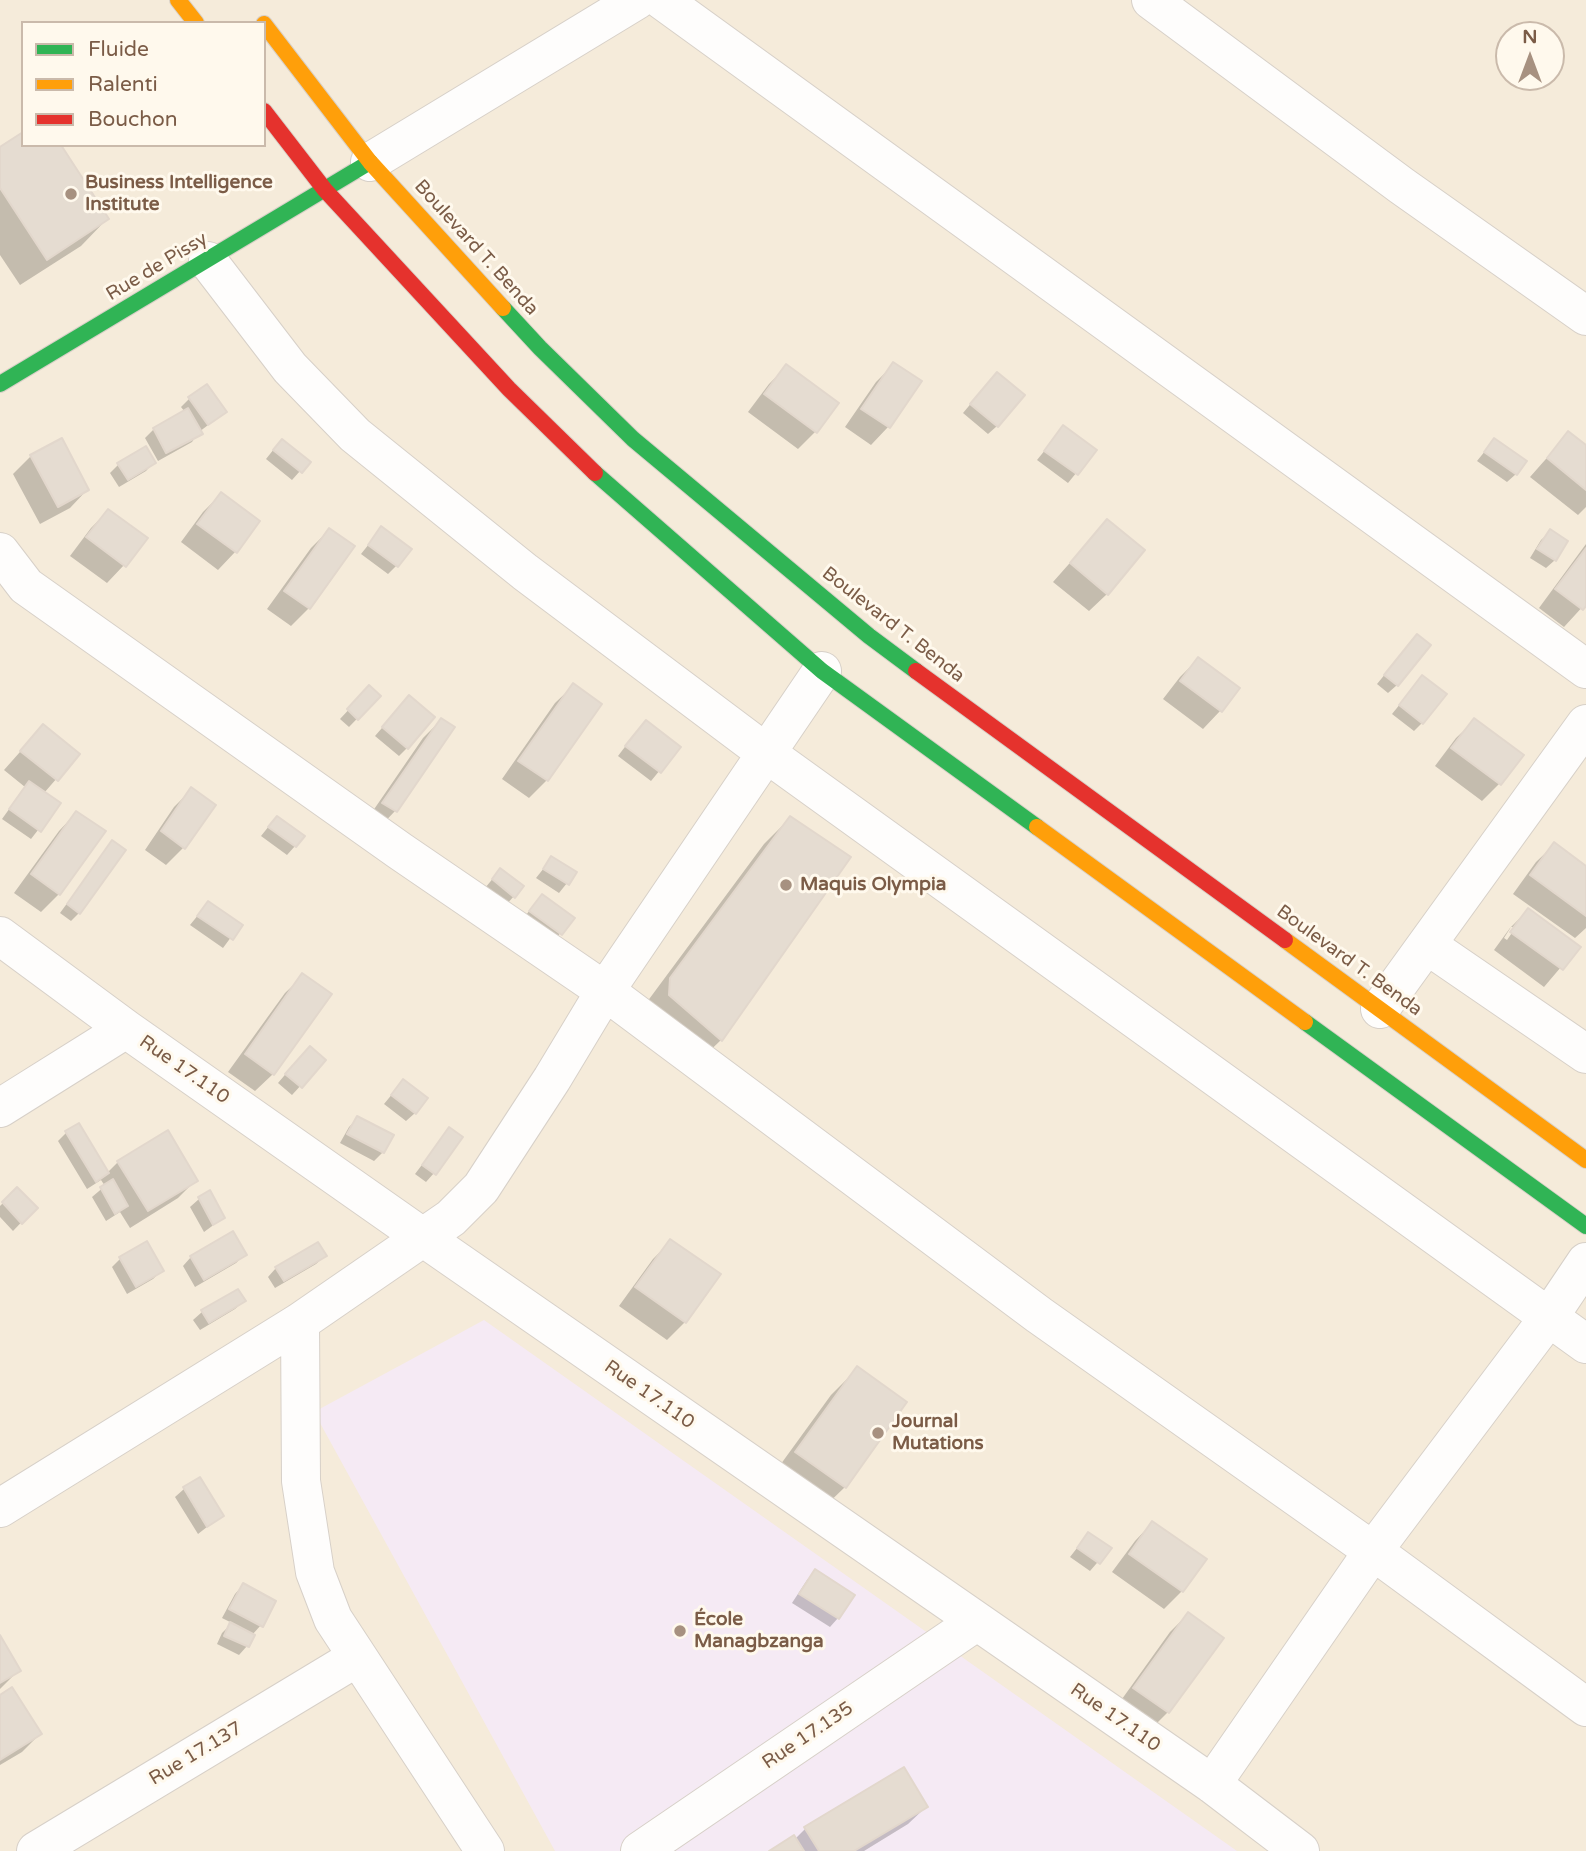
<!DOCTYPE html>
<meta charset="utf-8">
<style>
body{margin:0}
#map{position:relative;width:1586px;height:1851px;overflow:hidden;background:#f8f4eb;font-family:"Varela Round",sans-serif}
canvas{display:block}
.legend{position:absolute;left:21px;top:21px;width:245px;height:126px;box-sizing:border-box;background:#fff9ed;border:2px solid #cabaab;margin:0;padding:9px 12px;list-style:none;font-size:21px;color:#7b5c47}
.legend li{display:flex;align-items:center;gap:14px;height:35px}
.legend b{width:35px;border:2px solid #cabaab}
.north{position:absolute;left:1495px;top:21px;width:70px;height:70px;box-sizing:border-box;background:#fff9ed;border:2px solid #cabaab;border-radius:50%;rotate:0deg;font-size:19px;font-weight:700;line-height:28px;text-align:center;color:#7b5c47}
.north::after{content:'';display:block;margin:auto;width:24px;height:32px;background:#a79180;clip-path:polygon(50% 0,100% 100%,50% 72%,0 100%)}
</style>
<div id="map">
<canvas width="1586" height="1851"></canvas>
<ul class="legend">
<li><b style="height:9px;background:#30b455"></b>Fluide</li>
<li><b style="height:9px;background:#ff9f0a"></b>Ralenti</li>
<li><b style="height:9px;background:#e5322d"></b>Bouchon</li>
</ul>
<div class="north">N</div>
</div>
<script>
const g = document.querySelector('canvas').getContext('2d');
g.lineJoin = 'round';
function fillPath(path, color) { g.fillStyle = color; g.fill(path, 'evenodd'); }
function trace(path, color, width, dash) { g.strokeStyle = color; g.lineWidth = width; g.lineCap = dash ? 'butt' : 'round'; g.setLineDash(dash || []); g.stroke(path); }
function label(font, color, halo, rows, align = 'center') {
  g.font = font + ' "Varela Round",sans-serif'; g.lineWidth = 6; g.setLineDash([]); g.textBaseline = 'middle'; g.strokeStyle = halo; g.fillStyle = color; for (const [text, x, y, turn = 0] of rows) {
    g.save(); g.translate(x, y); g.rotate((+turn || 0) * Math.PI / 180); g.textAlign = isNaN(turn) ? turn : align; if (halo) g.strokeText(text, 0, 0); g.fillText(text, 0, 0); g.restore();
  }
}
fillPath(new Path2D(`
 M0 0H1586V1851H0ZM23 23H264V145H23ZM1509 35H1551V77H1509Z`), '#f5ebda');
fillPath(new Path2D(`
 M484 1320 1237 1851H555L314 1412Z`), '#f5eaf4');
fillPath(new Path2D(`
 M23 145 107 219 81 246 20 285 0 255V149Z
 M894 364 919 382 888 427 871 445 845 427 876 382Z
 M787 366 816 431 798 449 748 412 769 384Z
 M989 382 997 426 988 434 963 413Z
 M189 399 225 412 199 432 192 442 158 461 145 438 154 429 185 412 181 407Z
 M1063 428 1094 451 1068 483 1037 460Z
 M1568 434 1586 448V507L1578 515 1530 477Z
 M1494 440 1516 474 1507 482 1477 461Z
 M274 449 308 462 292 480 266 459Z
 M31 456 87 490 70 508 40 524 13 474Z
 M154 462 146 471 119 487 110 473 118 465Z
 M221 494 258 522 235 552 218 570 181 542 203 512Z
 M108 511 124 565 107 583 70 556 91 528Z
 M1107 521V594L1089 611 1053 582Z
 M381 529 397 565 388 574 361 554Z
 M329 530 352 547 309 608 291 626 267 609 311 548Z
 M1550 532 1555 560 1546 568 1530 558 1541 540Z
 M1586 544V603L1564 627 1539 608Z
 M1409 645 1397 685 1388 693 1377 684Z
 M1198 659 1237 688 1220 711 1203 729 1163 699 1180 677Z
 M1422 677V723L1414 731 1392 714Z
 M573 686 547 780 529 798 502 779 555 703Z
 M369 688 379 696 349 727 340 719Z
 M401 706 407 748 399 756 375 736Z
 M441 720 453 728 395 811 378 829 366 821 423 738Z
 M1474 721 1499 784 1482 801 1435 766 1456 738Z
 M43 726 78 754 44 793 59 803 31 839 2 819 25 787 4 770Z
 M637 731 679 747 651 781 618 756Z
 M191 790 184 847 166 865 145 850 174 807Z
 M76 813 59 894 41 912 14 893 59 831Z
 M790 818 721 1040 694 1066 644 1006 764 844Z
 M269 826 295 846 287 855 261 836Z
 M112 842 79 913 71 921 60 913Z
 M1554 845 1586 868V928L1575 938 1513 894 1536 862Z
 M552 858 575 873 559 893 536 878Z
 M500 870 514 896 506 905 485 888Z
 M208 903 240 925 223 948 190 925Z
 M534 905 572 919 552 943 522 920Z
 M1528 910 1578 947 1544 987 1494 950 1510 928ZM1511 927H1516L1507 940 1504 938Z
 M303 976 273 1074 255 1091 228 1072 285 993Z
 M301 1056 324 1060 292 1095 278 1083Z
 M403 1081 415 1113 406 1121 384 1104Z
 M357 1119 383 1152 374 1161 340 1143 349 1127Z
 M449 1129 434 1173 426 1182 415 1174Z
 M66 1133 107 1173 118 1162 196 1180 178 1198 130 1228 120 1212 106 1221 92 1197 105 1186 101 1180 87 1189 58 1141Z
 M17 1189 35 1208 13 1231 0 1217V1206Z
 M210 1193 223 1218 204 1232 190 1207 199 1199Z
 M671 1241 718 1275 685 1322 667 1340 619 1306 653 1259Z
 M245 1254 236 1263 195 1287 183 1266 191 1257Z
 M325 1256 316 1264 275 1288 268 1277 276 1268Z
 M120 1259 162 1270 153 1279 127 1294 112 1267Z
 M237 1291 244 1301 235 1309 200 1330 193 1320 202 1312Z
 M858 1368 845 1487 818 1513 770 1479 831 1395Z
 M199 1480 221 1516 198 1534 175 1497 184 1489Z
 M1152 1523 1182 1591 1164 1609 1112 1572 1135 1541Z
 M1088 1534 1109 1549 1090 1571 1070 1557Z
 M815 1571 838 1618 830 1627 792 1603 807 1580Z
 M243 1585 261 1625 252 1635 247 1646 239 1655 217 1644 222 1633 232 1623 222 1618 235 1594Z
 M1188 1614 1168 1712 1150 1730 1117 1706 1170 1632Z
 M0 1638 19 1670 0 1689Z
 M0 1697 40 1734 22 1752 0 1765Z
 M926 1807 908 1824 864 1851H772L795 1839 806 1828Z`), '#0003');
const building = new Path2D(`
 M23 132V145H61L109 219 47 260 0 188V147Z
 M893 362 922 381 890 428 861 409Z
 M786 364 839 403 817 433 764 394Z
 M997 372 1025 395 998 427 970 404Z
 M207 384 227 412 208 425 188 397Z
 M188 408 203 434 166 453 153 428Z
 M1063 425 1097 450 1078 475 1044 451Z
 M1568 431 1586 445V490L1547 458Z
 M62 438 89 490 58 507 30 455Z
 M1494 438 1527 461 1517 475 1484 452Z
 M282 439 311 462 302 473 273 450Z
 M146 446 156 463 128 480 117 463Z
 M221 492 260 521 237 553 197 524Z
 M108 509 148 538 126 567 86 537Z
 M1107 519 1145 550 1108 595 1070 563Z
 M381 526 412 549 398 567 368 545Z
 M329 528 355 546 310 609 284 591Z
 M1550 529 1568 541 1556 561 1537 549Z
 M1586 548V606L1583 610 1555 589Z
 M1417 634 1431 645 1398 686 1384 675Z
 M1198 657 1240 688 1222 712 1180 681Z
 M1422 675 1447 694 1423 724 1399 705Z
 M573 683 602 704 548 781 518 761Z
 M369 685 381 696 358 720 347 709Z
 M409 695 435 717 408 749 382 727Z
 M441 718 455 727 397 812 382 803Z
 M1474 718 1524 755 1501 785 1451 748Z
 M646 720 681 747 661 773 625 746Z
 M43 724 80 754 58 781 20 751Z
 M29 781 61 803 41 832 9 809Z
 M191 787 216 805 185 849 161 831Z
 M76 811 106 831 60 895 31 874Z
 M277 816 305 836 296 847 268 827Z
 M790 816 851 857 722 1041 669 995 670 978Z
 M112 840 126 850 80 914 67 904Z
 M1554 842 1586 866V916L1530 875Z
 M551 856 577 872 569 885 543 869Z
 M500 868 524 886 515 898 492 879Z
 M542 894 575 918 562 935 529 911Z
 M208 901 243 925 233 940 197 916Z
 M1528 908 1581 947 1563 970 1510 932Z
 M302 973 332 994 274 1075 245 1054Z
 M310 1046 326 1060 302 1088 285 1074Z
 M403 1079 428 1098 416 1114 391 1095Z
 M357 1116 394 1135 384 1153 347 1134Z
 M79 1123 109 1173 96 1182 65 1131Z
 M449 1127 463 1137 436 1175 422 1165Z
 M168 1130 198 1181 148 1211 117 1161Z
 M113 1179 128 1206 115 1214 100 1187Z
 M17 1187 38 1208 22 1224 2 1202Z
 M210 1190 225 1218 213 1225 198 1197Z
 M233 1231 247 1255 204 1280 190 1256Z
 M670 1239 721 1274 686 1323 635 1287Z
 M147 1241 164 1271 136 1287 119 1257Z
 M318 1242 327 1256 284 1281 275 1267Z
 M238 1289 246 1301 209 1323 201 1310Z
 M857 1366 907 1402 846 1488 795 1452Z
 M200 1477 224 1516 207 1527 183 1487Z
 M1152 1521 1207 1559 1183 1592 1129 1554Z
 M1088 1532 1112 1548 1100 1564 1077 1548Z
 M815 1569 855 1595 839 1619 799 1594Z
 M243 1583 276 1601 263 1627 229 1609Z
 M1188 1612 1224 1638 1169 1713 1133 1688Z
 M230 1622 255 1635 249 1647 224 1636Z
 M0 1635 21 1671 0 1683Z
 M12 1687 42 1734 0 1760V1695Z
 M904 1767 928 1807 854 1851H819L804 1827Z
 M794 1835 804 1851H769Z`);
fillPath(building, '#e5dcd1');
trace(building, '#e2d7cc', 2);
const street = new Path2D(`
 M662 0 1586 669
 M1151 0 1402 186 1586 316
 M370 162 637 0
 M208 261 290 368 355 435 525 572 766 753 1586 1344
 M0 552 26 586 400 851 605 991 1039 1315 1373 1551 1586 1707
 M0 936 126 1029 421 1236 1212 1784 1300 1851
 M1427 945 1586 1054
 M1380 1009 1586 724
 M0 1108 126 1029
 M300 1322 301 1481 315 1572 333 1619 485 1851
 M0 1508 300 1322 451 1218 481 1188 552 1079 605 991 822 671
 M1212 1784 1373 1551 1549 1317 1586 1262
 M36 1851 356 1658
 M640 1851 976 1622`);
const fast = new Path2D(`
 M503 308 540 348 633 439 869 636 916 671
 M0 384 370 162
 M595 473 822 671 1037 827
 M1305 1022 1586 1226`);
const slow = new Path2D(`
 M178 0 196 23
 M264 24 370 162 503 308
 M1037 827 1305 1022
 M1285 940 1586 1160`);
const jam = new Path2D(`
 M264 111 325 190 509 389 595 473
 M916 671 1285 940`);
trace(street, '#d7d0c8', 40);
trace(fast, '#d8d0c7', 18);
trace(slow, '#d8d0c7', 18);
trace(jam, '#d8d0c7', 18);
trace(street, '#fefdfc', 38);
trace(fast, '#30b455', 16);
trace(slow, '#ff9f0a', 16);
trace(jam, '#e5322d', 16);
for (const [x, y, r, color] of [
 [71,194,7,"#a79180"],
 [786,885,7,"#a79180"],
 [878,1433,7,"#a79180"],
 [680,1631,7,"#a79180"]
]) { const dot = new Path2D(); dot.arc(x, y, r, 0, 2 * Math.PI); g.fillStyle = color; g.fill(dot); trace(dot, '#fff9ed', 2.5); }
label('bold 19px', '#7b5c47', '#fff9ed', [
 ["Business Intelligence",85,183],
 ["Institute",85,205],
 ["Maquis Olympia",800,885],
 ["Journal",892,1422],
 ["Mutations",892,1444],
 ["École",694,1620],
 ["Managbzanga",694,1642]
], 'left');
label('19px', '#7b5c47', '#fff9ed', [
 ["Boulevard T. Benda",476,248,48],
 ["Rue de Pissy",157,267,-31],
 ["Boulevard T. Benda",893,625,38],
 ["Boulevard T. Benda",1349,961,36],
 ["Rue 17.110",184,1070,35],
 ["Rue 17.110",649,1395,35],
 ["Rue 17.110",1115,1718,35],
 ["Rue 17.135",808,1736,-34],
 ["Rue 17.137",196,1754,-31]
]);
</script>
